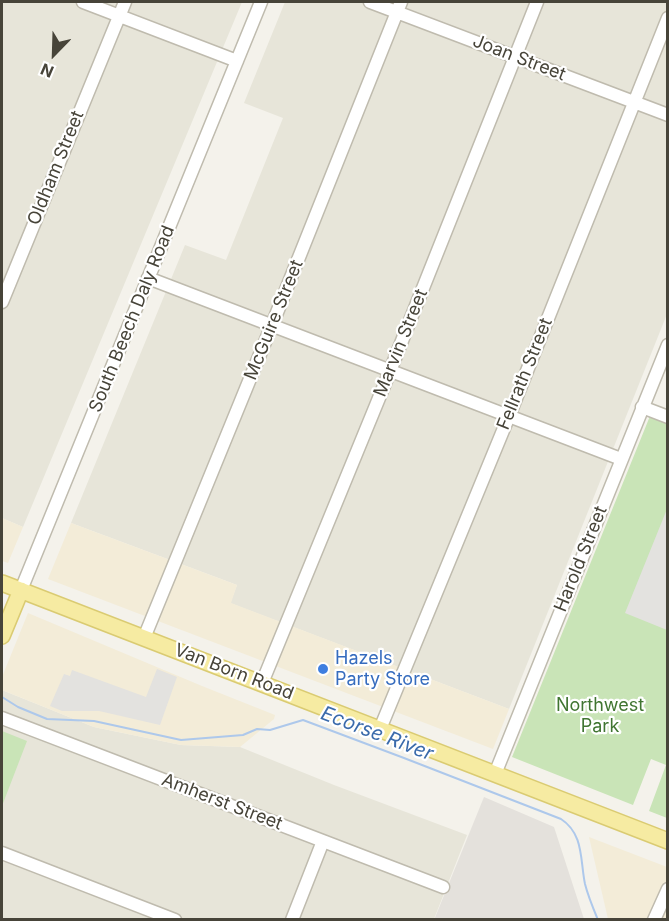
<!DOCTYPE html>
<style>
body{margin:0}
#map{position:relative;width:669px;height:921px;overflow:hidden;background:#f4f2eb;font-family:Inter,sans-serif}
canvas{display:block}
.frame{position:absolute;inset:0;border:3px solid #474439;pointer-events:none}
.north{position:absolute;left:24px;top:24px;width:60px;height:60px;-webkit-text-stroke:4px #fff;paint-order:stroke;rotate:203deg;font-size:16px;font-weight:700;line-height:24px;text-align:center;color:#474439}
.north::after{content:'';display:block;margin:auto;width:21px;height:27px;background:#474439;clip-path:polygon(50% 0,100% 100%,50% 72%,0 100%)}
</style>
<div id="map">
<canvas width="669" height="921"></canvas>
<div class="frame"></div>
<div class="north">N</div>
</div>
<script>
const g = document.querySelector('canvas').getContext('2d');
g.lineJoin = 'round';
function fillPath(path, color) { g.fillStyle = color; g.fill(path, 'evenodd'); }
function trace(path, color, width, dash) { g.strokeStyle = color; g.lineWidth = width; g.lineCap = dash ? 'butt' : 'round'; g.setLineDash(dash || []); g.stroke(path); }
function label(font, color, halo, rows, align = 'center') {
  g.font = font + ' Inter,sans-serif'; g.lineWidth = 4.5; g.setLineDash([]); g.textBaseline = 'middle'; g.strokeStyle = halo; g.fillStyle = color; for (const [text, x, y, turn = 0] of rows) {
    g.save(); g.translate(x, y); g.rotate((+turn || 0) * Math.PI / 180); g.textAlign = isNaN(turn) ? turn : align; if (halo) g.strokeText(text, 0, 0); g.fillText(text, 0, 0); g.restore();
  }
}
fillPath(new Path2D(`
 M2 2H242L23 527 2 518Z
 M285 2H667V314L509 709 230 603 237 585 71 523 185 245 226 260 283 118 244 103Z
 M2 690 94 727 181 745 240 747 334 785 467 835 434 919H2Z`), '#e7e5d9');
fillPath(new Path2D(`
 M2 518 23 527 8 563 2 561Z
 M71 523 237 585 231 603 509 709 493 749 48 579Z
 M28 613 202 686 275 715 274 719 240 747 181 745 94 727 2 690V677Z
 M589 837 667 867V919H608Z`), '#f3ecd8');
fillPath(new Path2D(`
 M484 797 554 827 584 919 434 920Z`), '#e4e1dc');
fillPath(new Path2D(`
 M650 416 667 423V818L649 811 666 765 651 759 633 805 512 757Z
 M2 731 27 741 2 806Z`), '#c9e4b7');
fillPath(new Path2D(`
 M667 509 668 630H667L625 613Z
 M157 669 177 677 160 725 99 711H62L50 706 64 674 70 676 72 670 146 697Z`), '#e3e2df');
trace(new Path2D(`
 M2 697 18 707 47 719 94 721 181 740 243 735 257 729 270 730 303 720 404 758 561 819C584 834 580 860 585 884 588 896 593 908 598 920`), '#adc8eb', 2);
const minor = new Path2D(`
 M83 2 237 61
 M370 2 668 115
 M148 278 621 459
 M2 302 125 2
 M642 407 668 417
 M21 590 261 2
 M144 638 272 325 401 2
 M262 683 386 381 537 2
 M2 718 443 887
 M380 729 509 416 668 18
 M495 774 668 345
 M2 853 175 920
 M292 920 323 841
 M654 920 668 889`);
const major = new Path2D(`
 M2 583 668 841
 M2 636 21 590`);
trace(minor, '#bfbbae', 15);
trace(major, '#dacb72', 18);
trace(minor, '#fff', 12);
trace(major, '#f6eba2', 15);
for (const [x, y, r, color] of [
 [323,669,6,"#3f7fe0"]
]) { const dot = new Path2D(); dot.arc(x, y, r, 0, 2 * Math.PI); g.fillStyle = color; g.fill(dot); trace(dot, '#fff', 2); }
label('18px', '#474439', '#fff', [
 ["Joan Street",519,58,21],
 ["Oldham Street",56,168,-68],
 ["South Beech Daly Road",132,319,-68],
 ["McGuire Street",274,320,-68],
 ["Marvin Street",401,343,-68],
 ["Fellrath Street",525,374,-68],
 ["Harold Street",581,559,-68],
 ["Van Born Road",234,672,21],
 ["Amherst Street",222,802,21]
]);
label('18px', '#366cbe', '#fff', [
 ["Hazels",335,659],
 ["Party Store",335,680]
], 'left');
label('18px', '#407531', '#fff', [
 ["Northwest",600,706],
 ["Park",600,727]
]);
label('italic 20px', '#3b6bab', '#fff', [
 ["Ecorse River",377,734,21]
]);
</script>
